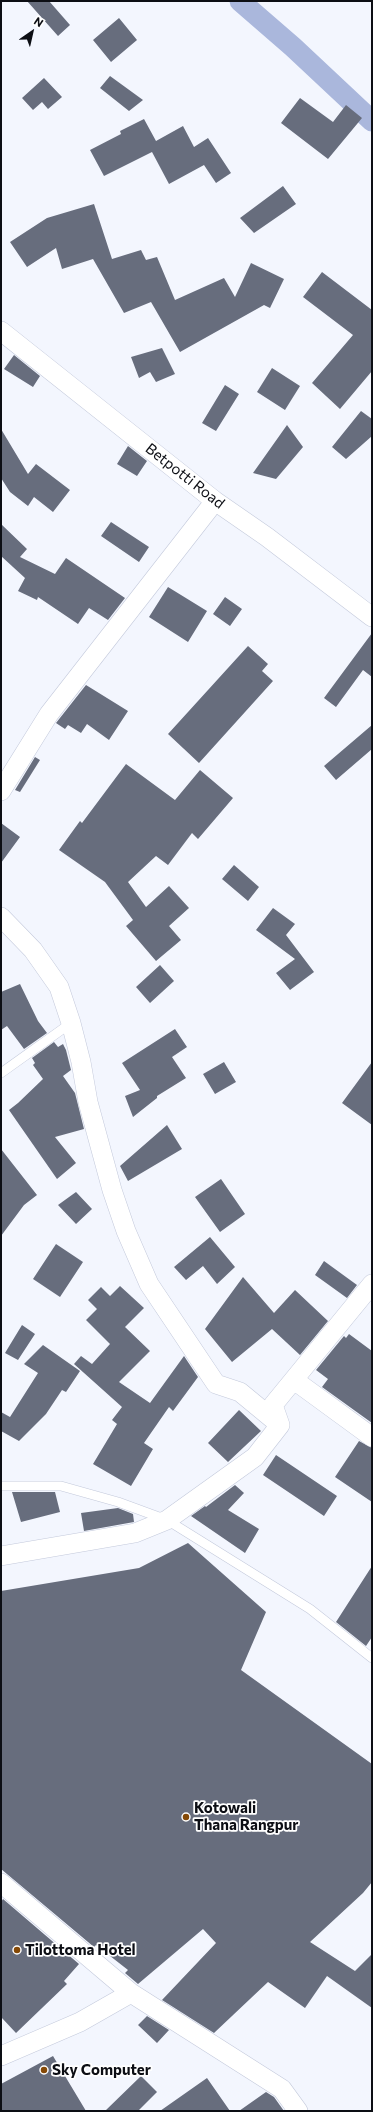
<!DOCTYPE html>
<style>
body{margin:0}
#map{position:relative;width:373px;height:2112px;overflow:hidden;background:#f3f6fe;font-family:Commissioner,sans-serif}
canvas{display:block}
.frame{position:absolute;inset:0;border:2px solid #0c0e14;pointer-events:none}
.north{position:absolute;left:12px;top:12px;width:40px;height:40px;-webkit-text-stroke:3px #fff;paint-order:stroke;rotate:34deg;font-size:11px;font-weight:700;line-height:16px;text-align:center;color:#0c0e14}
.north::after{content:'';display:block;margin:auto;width:14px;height:18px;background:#0c0e14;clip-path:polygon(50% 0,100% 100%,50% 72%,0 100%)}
</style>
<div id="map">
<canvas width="373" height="2112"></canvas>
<div class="frame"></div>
<div class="north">N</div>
</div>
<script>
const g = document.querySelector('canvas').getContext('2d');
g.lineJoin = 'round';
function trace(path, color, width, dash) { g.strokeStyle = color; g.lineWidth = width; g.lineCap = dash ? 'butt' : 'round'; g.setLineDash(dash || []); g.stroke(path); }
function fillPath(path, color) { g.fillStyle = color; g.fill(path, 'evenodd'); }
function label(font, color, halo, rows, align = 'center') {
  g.font = font + ' Commissioner,sans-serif'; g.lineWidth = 3.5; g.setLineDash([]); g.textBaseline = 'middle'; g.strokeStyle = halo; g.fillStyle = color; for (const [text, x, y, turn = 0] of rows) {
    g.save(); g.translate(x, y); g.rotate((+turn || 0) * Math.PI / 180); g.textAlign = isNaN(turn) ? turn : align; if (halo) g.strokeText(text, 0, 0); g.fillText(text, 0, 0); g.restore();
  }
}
trace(new Path2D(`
 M240 1 293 47 372 121`), '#aab7dc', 21);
fillPath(new Path2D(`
 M27 1H49L70 25 58 36Z
 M119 18 137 40 111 62 93 40Z
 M110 76 143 100 129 111 100 88Z
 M44 78 62 97 48 109 42 102 33 110 22 98Z
 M300 98 333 122 346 105 362 118 328 159 281 123Z
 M144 119 156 141 183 126 194 147 208 138 231 173 216 183 204 165 169 184 152 152 104 176 90 150 121 134 120 131Z
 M283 186 296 204 254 233 240 218Z
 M94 204 112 259 141 250 146 260 157 257 175 300 224 278 235 297 251 263 284 279 270 308 264 305 180 352 151 302 124 313 93 259 62 269 56 248 27 267 10 242 47 218Z
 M322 272 372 310V371L340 409 312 383 353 335 303 297Z
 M162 348 175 374 156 382 150 372 139 378 131 357Z
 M14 355 40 376 33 387 4 369Z
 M272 368 300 386 285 410 257 392Z
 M225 385 239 394 216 431 202 423Z
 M361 411 372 419V436L346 459 332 447Z
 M287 425 303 447 276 479 253 473Z
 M1 429 28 474 36 464 70 490 53 512 34 497 28 506 10 492 1 478Z
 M128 446 147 461 137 476 117 464Z
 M111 522 149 547 139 562 101 536Z
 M1 524 27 549 20 557 55 574 66 558 125 598 108 620 89 608 78 624 38 597 37 600 18 591 25 578 1 556Z
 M168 587 207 611 188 642 149 617Z
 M225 597 242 609 230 626 213 614Z
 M372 633V677L363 670 336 707 324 698Z
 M248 646 268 664 262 671 273 681 199 763 168 734Z
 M86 685 128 711 109 740 87 724 81 733 68 725 65 729 56 723Z
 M372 725V749L336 780 324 766Z
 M35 757 40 760 20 792 15 790Z
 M126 764 175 800 200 770 233 798 198 839 192 833 168 865 156 856 128 882 146 907 169 886 189 908 169 926 181 940 156 961 126 926 133 920 105 882 59 850 80 821 82 823Z
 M1 823 20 837 1 863Z
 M234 865 259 887 248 901 222 879Z
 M273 908 295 924 286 935 314 972 290 990 276 973 295 959 256 930Z
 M160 965 174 981 150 1003 136 987Z
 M20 984 38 1021 47 1033 24 1049 7 1026 1 1030V992Z
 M175 1029 187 1047 172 1057 186 1078 157 1096V1098L133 1117 125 1096 140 1090 122 1063Z
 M54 1042 58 1047 63 1044 66 1050 71 1070 63 1076 75 1093 84 1129 55 1137 76 1163 57 1179 9 1110 18 1103 43 1079 33 1065 35 1063 32 1058Z
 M224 1062 236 1082 215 1094 203 1074Z
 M372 1062V1125L342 1103Z
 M167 1125 182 1149 128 1181 120 1166Z
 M1 1149 37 1195 24 1205 1 1236Z
 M221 1179 245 1214 220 1232 195 1197Z
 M76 1192 92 1209 76 1224 58 1205Z
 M210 1237 235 1267 217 1284 203 1266 186 1280 174 1267Z
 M56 1244 83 1262 60 1297 33 1279Z
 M324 1261 357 1285 347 1298 315 1275Z
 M243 1277 274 1313 295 1290 328 1321 300 1355 272 1329 232 1362 205 1329Z
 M120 1286 144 1308 125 1327 150 1351 119 1382 150 1403 184 1356 198 1377 173 1411 169 1407 144 1443 153 1449 131 1486 93 1464 117 1424 112 1420 122 1407 74 1364 81 1356 92 1364 110 1344 86 1320 97 1309 88 1300 101 1287 110 1296Z
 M22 1325 35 1334 18 1360 5 1353Z
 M349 1334 372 1351V1423L322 1387 328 1379 316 1370 344 1336 346 1338Z
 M43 1345 80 1371 66 1392 62 1390 46 1414 19 1441 1 1431V1412L10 1417 38 1373 24 1364Z
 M239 1410 261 1431 228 1462 208 1443Z
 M359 1441 372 1448V1502L335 1477Z
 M276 1455 337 1496 324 1516 263 1475Z
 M235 1485 244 1493 228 1510 259 1529 245 1553 191 1516 205 1506 206 1507Z
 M12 1492H55L60 1512 21 1522Z
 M118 1508 133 1514 134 1522 84 1531 81 1513Z
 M188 1543 266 1612 241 1670 372 1764V1882L363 1893 310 1942 355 1971 372 1954V2008L327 1976 305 2008 268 1982 214 2033 162 2000 216 1943 203 1929 138 1984 125 1973 128 1970 96 1945 94 1947 1 1869V1591L139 1568Z
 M372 1566V1637L366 1646 336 1622Z
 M3 1899 79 1964 64 1981 67 1984 16 2033 1 2017V1902Z
 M147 2016 169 2030 157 2043 138 2025Z
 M53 2056 86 2111H1V2084Z
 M141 2076 157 2092 138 2111H105Z
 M207 2078 230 2111H160Z
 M266 2092 274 2097 284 2111H239Z`), '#676d7d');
const lane = new Path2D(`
 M1 1073 71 1023
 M1 1486H61L118 1502 167 1520 310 1609 372 1658`);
const street = new Path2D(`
 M1 331 215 501 267 537 372 617
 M1 791 49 714 215 501
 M1 917 33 950 59 987 71 1023 81 1062 88 1102 112 1190 126 1231 149 1284 216 1384 240 1392 280 1425
 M294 1380 372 1437
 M1 1556 135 1533 167 1520 255 1457 280 1425 273 1405 372 1284
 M1 1883 131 1993 282 2089 298 2111
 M1 2056 80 2022 131 1993`);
trace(lane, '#c3c9db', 10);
trace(street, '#c3c9db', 20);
trace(lane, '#fff', 9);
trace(street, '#fff', 19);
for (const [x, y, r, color] of [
 [186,1817,4,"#854906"],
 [17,1950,4,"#854906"],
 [44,2070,4,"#854906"]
]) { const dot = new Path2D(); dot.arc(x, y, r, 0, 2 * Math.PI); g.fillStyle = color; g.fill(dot); trace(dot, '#fff', 1.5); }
label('15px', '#0c0e14', '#fff', [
 ["Betpotti Road",185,476,38]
]);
label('bold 15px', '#0c0e14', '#fff', [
 ["Kotowali",194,1808],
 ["Thana Rangpur",194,1825],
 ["Tilottoma Hotel",25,1950],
 ["Sky Computer",52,2070]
], 'left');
</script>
